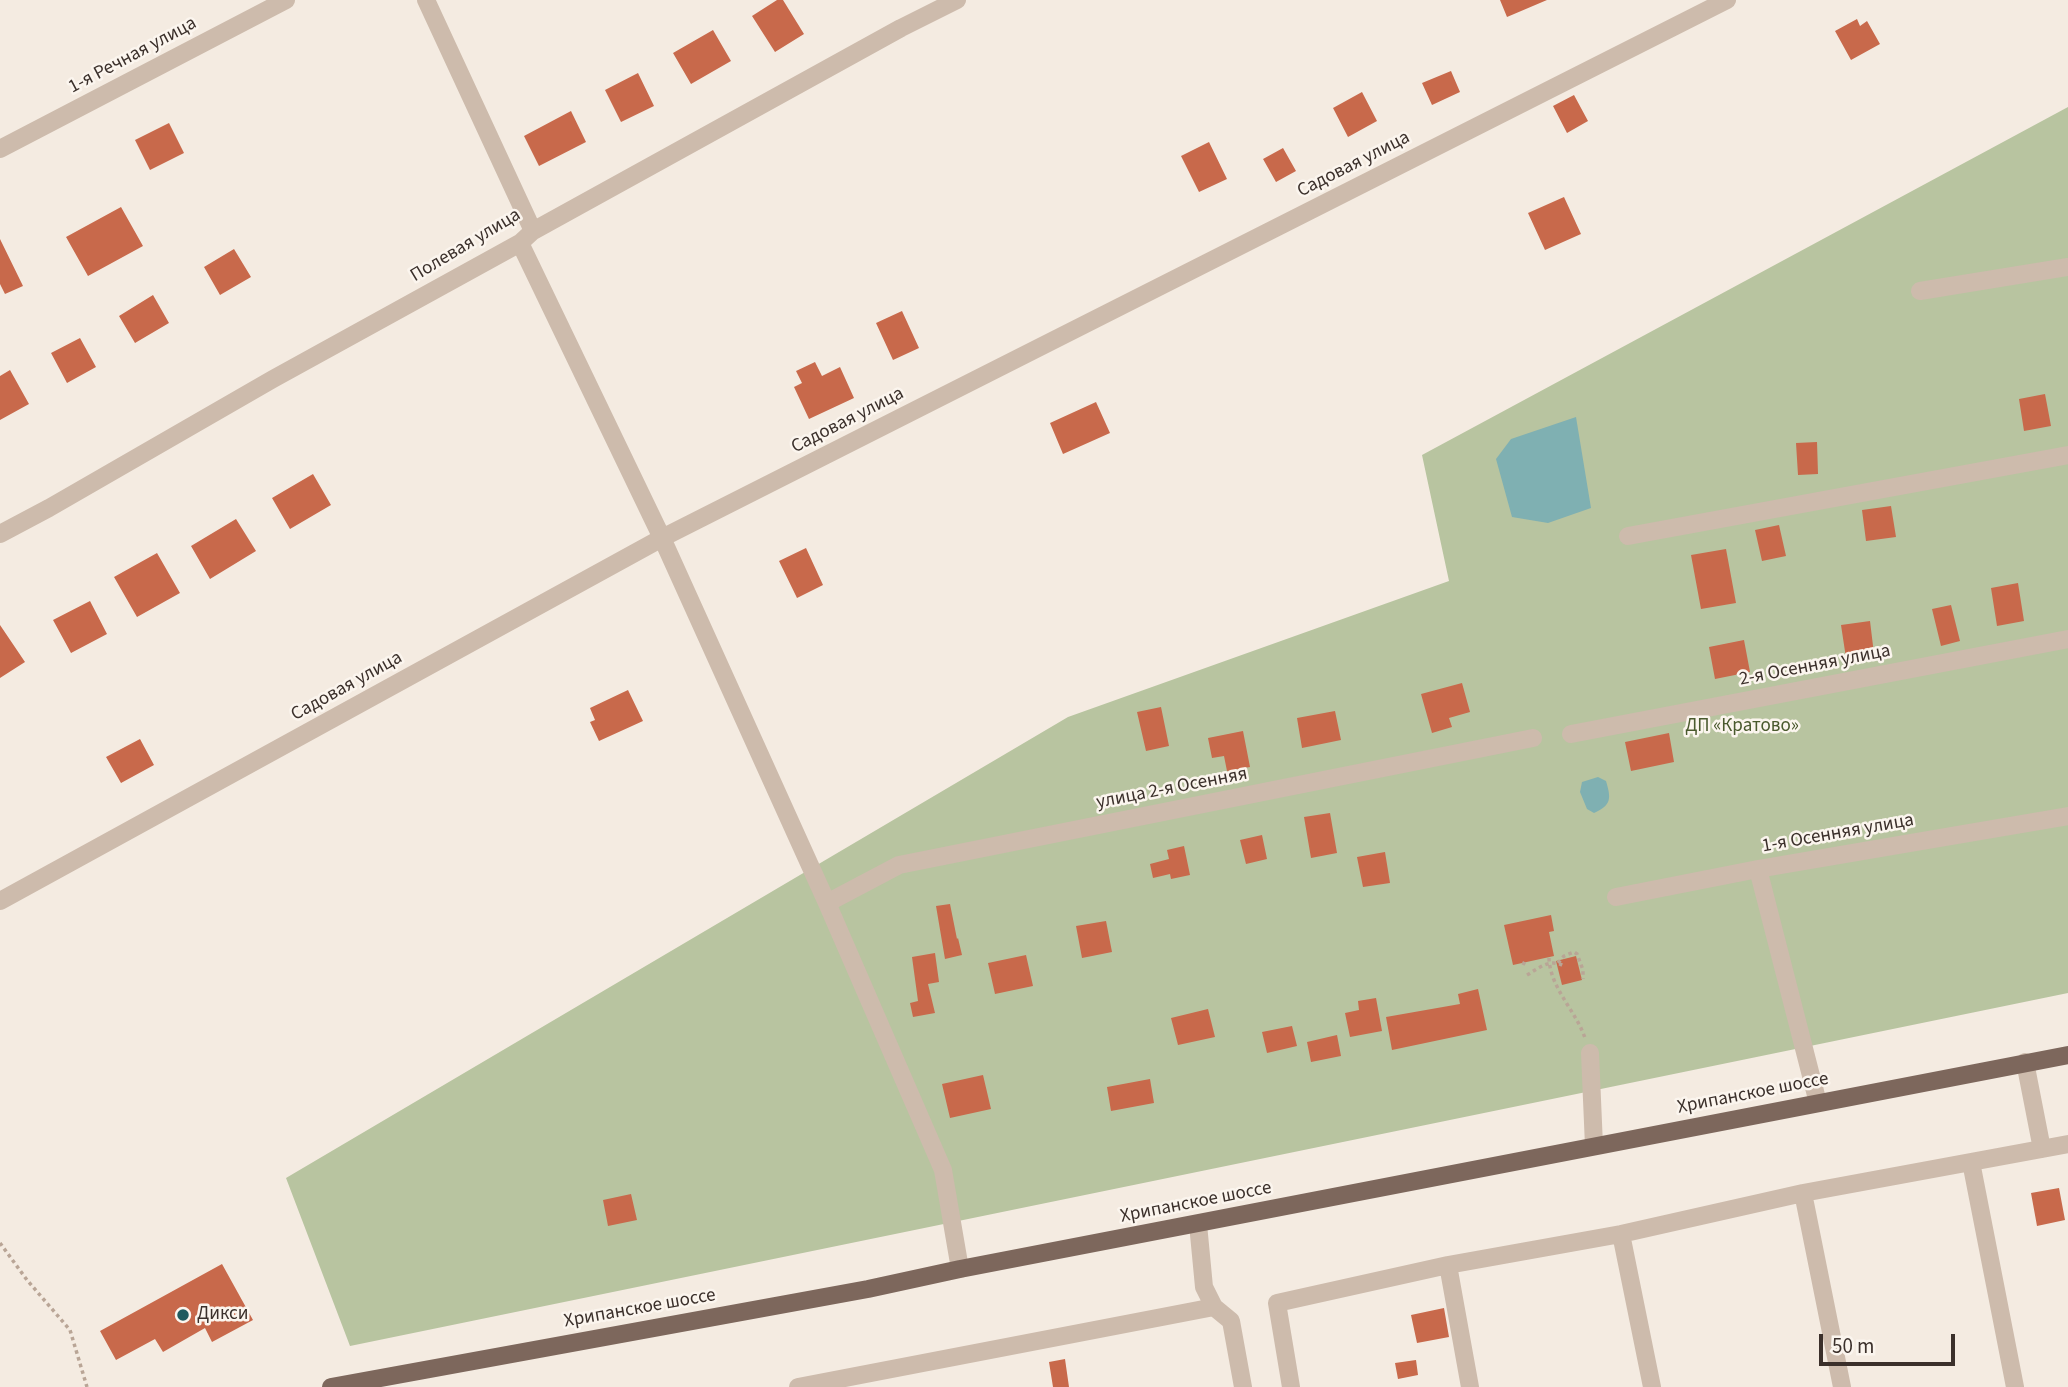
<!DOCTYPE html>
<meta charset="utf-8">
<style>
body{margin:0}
#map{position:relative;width:2068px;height:1387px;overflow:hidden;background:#f4ebe1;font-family:"Source Sans 3",sans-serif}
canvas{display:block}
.scale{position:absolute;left:1819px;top:1334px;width:136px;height:32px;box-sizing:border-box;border:4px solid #3b302b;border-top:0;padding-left:9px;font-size:21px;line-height:24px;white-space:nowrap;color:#3b302b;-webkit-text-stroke:5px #fbf5ee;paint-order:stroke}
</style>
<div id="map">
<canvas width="2068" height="1387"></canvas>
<div class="scale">50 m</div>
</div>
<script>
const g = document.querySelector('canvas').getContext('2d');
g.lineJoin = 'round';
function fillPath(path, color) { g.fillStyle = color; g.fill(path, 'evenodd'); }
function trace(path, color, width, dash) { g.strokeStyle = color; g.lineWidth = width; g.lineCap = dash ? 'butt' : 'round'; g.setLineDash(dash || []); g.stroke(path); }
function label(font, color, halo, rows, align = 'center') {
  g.font = font + ' "Source Sans 3",sans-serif'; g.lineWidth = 5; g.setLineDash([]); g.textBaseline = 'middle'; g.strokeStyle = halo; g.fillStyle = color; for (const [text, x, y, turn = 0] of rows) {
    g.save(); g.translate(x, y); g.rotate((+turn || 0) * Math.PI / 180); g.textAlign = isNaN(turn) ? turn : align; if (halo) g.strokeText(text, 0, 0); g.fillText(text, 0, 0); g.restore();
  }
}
fillPath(new Path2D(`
 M2068 107V993L350 1346 286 1178 1068 717 1449 581 1422 455Z`), '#b8c4a0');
fillPath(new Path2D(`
 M1576 417 1591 508 1548 523 1512 517 1496 459 1511 439Z
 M1598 777 1606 781C1611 798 1612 805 1594 813L1587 809 1580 792 1582 782Z`), '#7fb0b2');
fillPath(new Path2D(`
 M777 0H783L804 34 775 52 752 16Z
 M1500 0H1547L1507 17Z
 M1857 19 1860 26 1867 21 1880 44 1851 60 1835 31Z
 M713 30 731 61 691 84 673 53Z
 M1451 71 1460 92 1432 105 1422 83Z
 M638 73 654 106 621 122 605 90Z
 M1362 92 1377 121 1348 137 1333 108Z
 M1574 95 1588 121 1567 133 1553 106Z
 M571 111 586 142 539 166 524 136Z
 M169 123 184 153 150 170 135 140Z
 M1209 142 1227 179 1199 192 1181 156Z
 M1283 148 1296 171 1276 182 1263 159Z
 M1564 197 1581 234 1545 250 1528 213Z
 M121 207 143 246 88 276 66 237Z
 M0 239 23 286 5 294 0 284Z
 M234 249 251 277 220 295 204 267Z
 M153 295 169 323 135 343 119 316Z
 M902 311 919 348 893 360 876 323Z
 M80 338 96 367 67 383 51 353Z
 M815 362 822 376 840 367 854 398 809 419 794 387 802 383 796 371Z
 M10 370 29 404 0 420V376Z
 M2045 394 2051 426 2024 431 2019 399Z
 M1096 402 1110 433 1063 454 1050 423Z
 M1817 442 1818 474 1798 475 1796 443Z
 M313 474 331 505 290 529 272 498Z
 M1891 506 1896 537 1866 541 1862 510Z
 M236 519 256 551 210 579 191 546Z
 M1779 525 1786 556 1762 561 1755 530Z
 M806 548 823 585 797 598 779 561Z
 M1726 549 1736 603 1701 609 1691 555Z
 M157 553 180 593 137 617 114 577Z
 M2018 583 2024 621 1997 626 1991 588Z
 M90 601 107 634 71 653 53 620Z
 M1951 605 1960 641 1941 646 1932 609Z
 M1870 621 1874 654 1846 658 1841 625Z
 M0 625 25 662 0 678Z
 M1744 640 1750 672 1715 679 1709 647Z
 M1462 683 1470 712 1449 718 1452 727 1432 733 1421 694Z
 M628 690 643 721 599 741 590 722 595 720 590 708Z
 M1161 707 1169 746 1146 751 1137 712Z
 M1335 711 1341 740 1302 748 1297 718Z
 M1243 731 1250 767 1227 771 1224 756 1212 758 1208 738Z
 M1669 733 1674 762 1631 771 1625 742Z
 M140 739 154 765 121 783 106 757Z
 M1330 813 1337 853 1311 858 1304 817Z
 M1262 835 1267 859 1246 864 1240 840Z
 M1184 846 1190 875 1171 879 1170 874 1153 878 1150 864 1169 859 1167 850Z
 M1385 852 1390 883 1363 887 1357 857Z
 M950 904 957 939 958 938 962 955 945 959 936 906Z
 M1551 915 1554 931 1549 932 1554 956 1513 965 1504 925Z
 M1106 921 1112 952 1082 958 1076 926Z
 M935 953 939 982 928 984 935 1013 913 1017 910 1003 918 1001 912 957Z
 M1026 955 1033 986 995 994 988 963Z
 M1576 956 1582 980 1562 985 1556 961Z
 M1478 989 1487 1030 1392 1050 1386 1017 1460 1004 1458 994Z
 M1376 998 1382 1031 1350 1037 1345 1013 1359 1010 1358 1001Z
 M1208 1009 1215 1037 1178 1045 1171 1018Z
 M1292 1026 1297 1046 1267 1053 1262 1032Z
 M1337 1035 1341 1056 1311 1062 1307 1042Z
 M983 1075 991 1109 950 1118 942 1084Z
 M1150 1079 1154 1103 1111 1111 1107 1087Z
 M2059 1188 2065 1220 2037 1226 2031 1193Z
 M631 1194 637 1220 608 1226 603 1200Z
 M222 1264 253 1320 212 1342 205 1328 163 1352 155 1339 116 1360 100 1331Z
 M1444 1308 1449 1337 1417 1343 1411 1315Z
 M1065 1359 1069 1387H1053L1049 1362Z
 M1416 1360 1418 1375 1398 1379 1395 1363Z`), '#c8694b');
trace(new Path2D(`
 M1549 958C1550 988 1576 1011 1585 1038
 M1558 963 1564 956 1574 952 1577 954 1583 970V979
 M1523 965 1526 959
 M1527 975C1539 968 1550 958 1564 966
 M0 1243 27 1280 70 1330 87 1387`), '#b9a596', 3.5, [3.5, 3.5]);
trace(new Path2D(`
 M426 0 533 231
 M0 149 286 0
 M520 243 662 538 827 903 943 1170 960 1269
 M1920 291 2068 267
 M0 534 49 508 273 379 520 243 533 231 901 28 957 0
 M1628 536 2068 455
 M1571 734 2068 639
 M1758 869 1818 1103
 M1616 897 1758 869 2068 816
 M0 901 662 538 1727 0
 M827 903 899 865 1533 738
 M1590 1053 1594 1146
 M2025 1062 2042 1149
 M1971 1162 2015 1387
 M1803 1193 1842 1387
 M1198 1224 1204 1287 1214 1307 1231 1321 1243 1387
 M1621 1234 1652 1387
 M1448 1265 1470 1387
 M798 1387 1214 1307
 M1291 1387 1277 1303 1448 1265 1621 1234 1803 1193 2068 1144`), '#cdbbac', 18);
trace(new Path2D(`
 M331 1387 868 1289 960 1269 2068 1055`), '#7d675c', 18);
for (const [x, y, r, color] of [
 [183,1315,7,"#1f5a5e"]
]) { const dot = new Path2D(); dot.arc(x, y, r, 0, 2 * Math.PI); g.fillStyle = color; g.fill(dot); trace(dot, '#fbf5ee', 2.5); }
label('19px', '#3b302b', '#fbf5ee', [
 ["1-я Речная улица",133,56,-28],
 ["Садовая улица",1354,165,-27],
 ["Полевая улица",466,246,-31],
 ["Садовая улица",848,421,-27],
 ["2-я Осенняя улица",1815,666,-11],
 ["Садовая улица",347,687,-29],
 ["улица 2-я Осенняя",1172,789,-11],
 ["1-я Осенняя улица",1838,834,-10],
 ["Хрипанское шоссе",1753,1094,-11],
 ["Хрипанское шоссе",1196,1203,-11],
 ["Хрипанское шоссе",640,1309,-10]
]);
label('19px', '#4a5a2e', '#fbf5ee', [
 ["ДП «Кратово»",1742,727]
]);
label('19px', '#3b302b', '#fbf5ee', [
 ["Дикси",197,1315]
], 'left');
</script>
